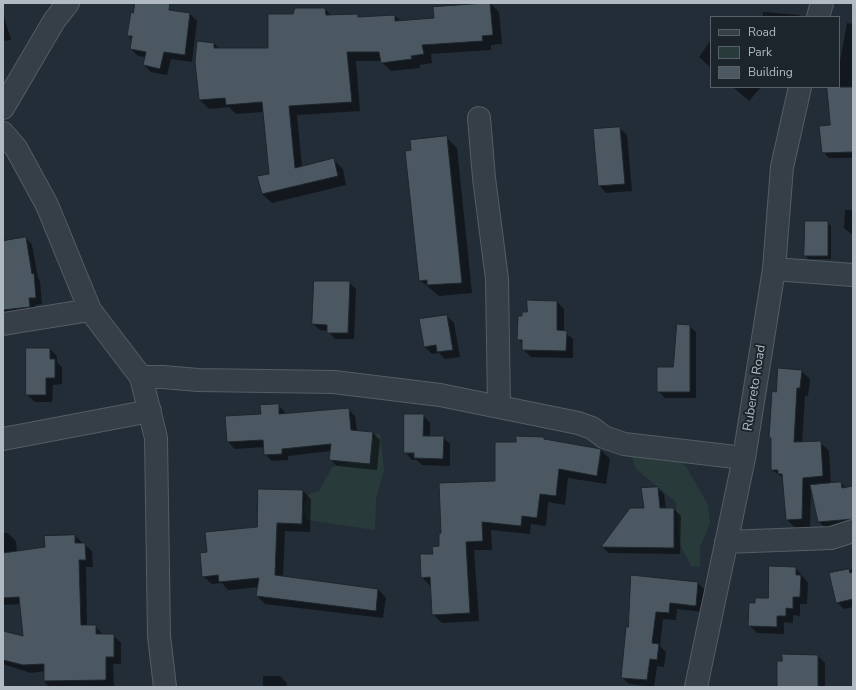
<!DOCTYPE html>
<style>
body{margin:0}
#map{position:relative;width:856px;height:690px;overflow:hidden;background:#232d37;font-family:"Nunito Sans",sans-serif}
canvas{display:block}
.frame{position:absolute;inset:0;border:4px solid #b1bac3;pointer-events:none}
.legend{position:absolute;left:710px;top:16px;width:130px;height:72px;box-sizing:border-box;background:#1c242c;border:1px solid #586068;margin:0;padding:5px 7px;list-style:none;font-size:12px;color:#b1bac3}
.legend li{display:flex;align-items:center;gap:8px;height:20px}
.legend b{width:20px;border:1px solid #586068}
</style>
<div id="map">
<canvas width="856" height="690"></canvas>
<div class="frame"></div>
<ul class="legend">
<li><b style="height:5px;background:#363f47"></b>Road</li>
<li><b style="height:11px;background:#283b3a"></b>Park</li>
<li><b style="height:11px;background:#4b5862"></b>Building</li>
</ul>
</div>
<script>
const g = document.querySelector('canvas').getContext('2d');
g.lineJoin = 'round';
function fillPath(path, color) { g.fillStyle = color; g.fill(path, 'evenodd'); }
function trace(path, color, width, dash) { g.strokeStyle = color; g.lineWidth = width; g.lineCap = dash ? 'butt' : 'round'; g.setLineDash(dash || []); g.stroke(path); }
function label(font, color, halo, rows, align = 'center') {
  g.font = font + ' "Nunito Sans",sans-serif'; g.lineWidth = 4; g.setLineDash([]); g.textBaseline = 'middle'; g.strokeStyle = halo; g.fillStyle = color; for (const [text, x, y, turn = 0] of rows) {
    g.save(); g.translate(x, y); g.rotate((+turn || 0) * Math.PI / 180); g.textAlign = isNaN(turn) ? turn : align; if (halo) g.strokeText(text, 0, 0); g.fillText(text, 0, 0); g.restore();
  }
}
fillPath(new Path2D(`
 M376 433 380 434 384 471 376 499 375 530 307 520 303 509 308 495 320 490 332 467 366 456Z
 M671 453 687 468 708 505 710 523 700 547V567L691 566 679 542 676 502 636 469 631 455Z`), '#283b3a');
fillPath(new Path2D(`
 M490 3 499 12 502 44 491 45V50L431 54 432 63 420 65V68L391 71 381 61H356L360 111 297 115 302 167 333 159 343 169 346 185 272 203 262 194 259 177 270 174 264 112 236 114 229 107 209 109 200 100 214 43 220 49H270L294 15 325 9 332 16 358 15 360 18 395 16 401 21 435 19Z
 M763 12 799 15 800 17H763Z
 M3 13 11 40 3 41Z
 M190 14 197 21 192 62 171 59 167 75 151 72 144 65 146 57 138 56 131 49 133 40 128 36Z
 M847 23 853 24V158H829L823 152 831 126 828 87H839V67Z
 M711 40V68L699 57Z
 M733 87H761L749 101Z
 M620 128 627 135 632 191 606 193 599 185 594 130Z
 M446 137 457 148 472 293 439 296 420 280 412 151Z
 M845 210H853V235L844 228Z
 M827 222 831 226V259H808L805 255Z
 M3 233 5 242 26 238 32 245 38 278 40 281 42 304 35 305 36 314 10 317 3 310Z
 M349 282 356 289 354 339H335L328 331 320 330 313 324Z
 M557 302 564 309V332L573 339V358L531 357 523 349V344L518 339 523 317 528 313Z
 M447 316 454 323 460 357 445 359 439 353 432 354 425 347Z
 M689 326 696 332V398H665L658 391 674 368Z
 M50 349 57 356V362L62 367V384L53 385 52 402H35L27 395Z
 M801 371 810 379 808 396H805L802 443 820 442 829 451 831 484 841 483 846 488 853 487V529L829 531 819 522 811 488 810 527 796 528 787 520 783 478 772 470V440L770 438 777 393Z
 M278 405 285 412V415L348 409 355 416 357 431 373 433 380 440 377 470 337 466 330 459 331 451 288 456V460L272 461 265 454 264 447 235 449 228 442 226 417 262 415Z
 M423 415 430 423V437H443L450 444V466L422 465 417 460H412L405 452Z
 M543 438 547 441 601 450 610 459 606 484 568 478 565 505 548 502 546 526 531 524 530 534 491 530 492 550H474L479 621 442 623 433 614 431 587 422 577 434 555 496 482 517 443Z
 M658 488 664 494 666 509H674L681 516 680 554 609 553 602 547 630 509H645Z
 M259 490 303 491 311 499 310 532 285 531 283 577 378 589 386 598 383 618 265 604 257 596 259 587 228 590 222 583 212 584 203 576 208 553 258 528Z
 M3 533H8L16 541 17 552 46 548 75 536 92 551 93 567H86L87 626H95L103 635H113L121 643V664H113L114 687H49L45 683V671L31 673 3 664V632L24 638 21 604 3 605Z
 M796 568 808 583 807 604H800V616L793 615V623L784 622V634L757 633 749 625 756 604 769 599Z
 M853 569V607L844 609 837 602 830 573Z
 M698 583 705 590 703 612 677 609 676 620 663 619 660 646 666 652 664 667 657 666 654 687 629 684 622 677 628 628Z
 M818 656 825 663V687H778Z
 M263 676H280L287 683V687H263Z`), '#0007');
const building = new Path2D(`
 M135 3H170L169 10 190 13 185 55 164 52 160 69 143 65 146 52 130 49 132 36H127L131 12 133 13Z
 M490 3 493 35 482 36 483 41 422 45 424 54 411 56 412 59 381 63 379 52H347L352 102 289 106 295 168 334 158 338 176 262 194 257 176 269 174 262 102 226 105 225 98 199 100 195 62 197 41 214 43V48H268V14H293L295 8H325L326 15 358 14V17L395 15V21L434 18 433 7Z
 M827 87H853V152L822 153 819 126 830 125Z
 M620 127 625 184 598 186 593 129Z
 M447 136 462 283 427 285V280L419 281 405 151 411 150 410 140Z
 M805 221H828V256H804Z
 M26 237 32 274 34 273 36 298H29L30 307 3 310V241Z
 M314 281H350L348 333H327V325L312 324Z
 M527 300 557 301V330L567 331 566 351 522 350V340H517L518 316H522V312H527Z
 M447 315 453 350 437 352 436 345 424 347 419 319Z
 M677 324 690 325V392H657V367H673Z
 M26 348H50V359H55V378H46V395H26Z
 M778 368 802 370 800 388H797L794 442 821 441 823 476 803 478 802 519 786 520 782 474H778V470H771V438H769L772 391 776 392Z
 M279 404V414L349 408 351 430 373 432 370 464 329 460 331 444 282 449V454L264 455 263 440 227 442 225 416 261 414 260 405Z
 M404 414H424L423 436H444L443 459 414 458V453H404Z
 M516 436 544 437V439L601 449 597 476 559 469 556 496 540 494 537 518 522 516 521 526 482 522 483 541 466 542 470 613 432 615 430 577 421 578 420 554H433L432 547 439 546V534L441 533 439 483 495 481V442H516Z
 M841 482 842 488 853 486V519L818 522 810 485Z
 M658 487 660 508H674V548L601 547 630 508H644L641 488Z
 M258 489 303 490 302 524 277 523 275 575 378 589 376 611 256 596 259 578 219 582 218 575 202 577 200 553 207 552 205 532 257 527Z
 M75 535V543H85L86 560H79L81 625H96V634H114V657H106V680L44 681V664L23 665 3 660V631L23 636 19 597 3 598V553L45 547 44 536Z
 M769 566 796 567V575H801L800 597H793V609L786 608V616H777V627L748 626 749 603H755V598H768Z
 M849 569 850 573 853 572V599L836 603 829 573Z
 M631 575 698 582 696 606 670 603 669 613 656 612 652 643 659 644 657 660 650 659 647 680 621 678 626 627H628Z
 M782 654 818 655V687H777V661H782Z`);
fillPath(building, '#4b5862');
trace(building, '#1e262e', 1);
const street = new Path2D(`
 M818 17 822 3
 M3 108 54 21 68 3
 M479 118 484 178 497 279 499 407
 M3 133 16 148 47 205 90 310 141 377H163L198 380 334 382 440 395 578 423 592 428 604 437 624 444 744 458
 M774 269 853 275
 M3 324 90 310
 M141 377 156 438 159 636 165 687
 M3 439 150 411
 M726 542 831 538 853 531
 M696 687 744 458 774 269 782 167 800 87`);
trace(street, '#545d65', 24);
trace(street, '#363f47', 22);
label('13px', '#b1bac3', '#1c242c', [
 ["Rubereto Road",755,388,-81]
]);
</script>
